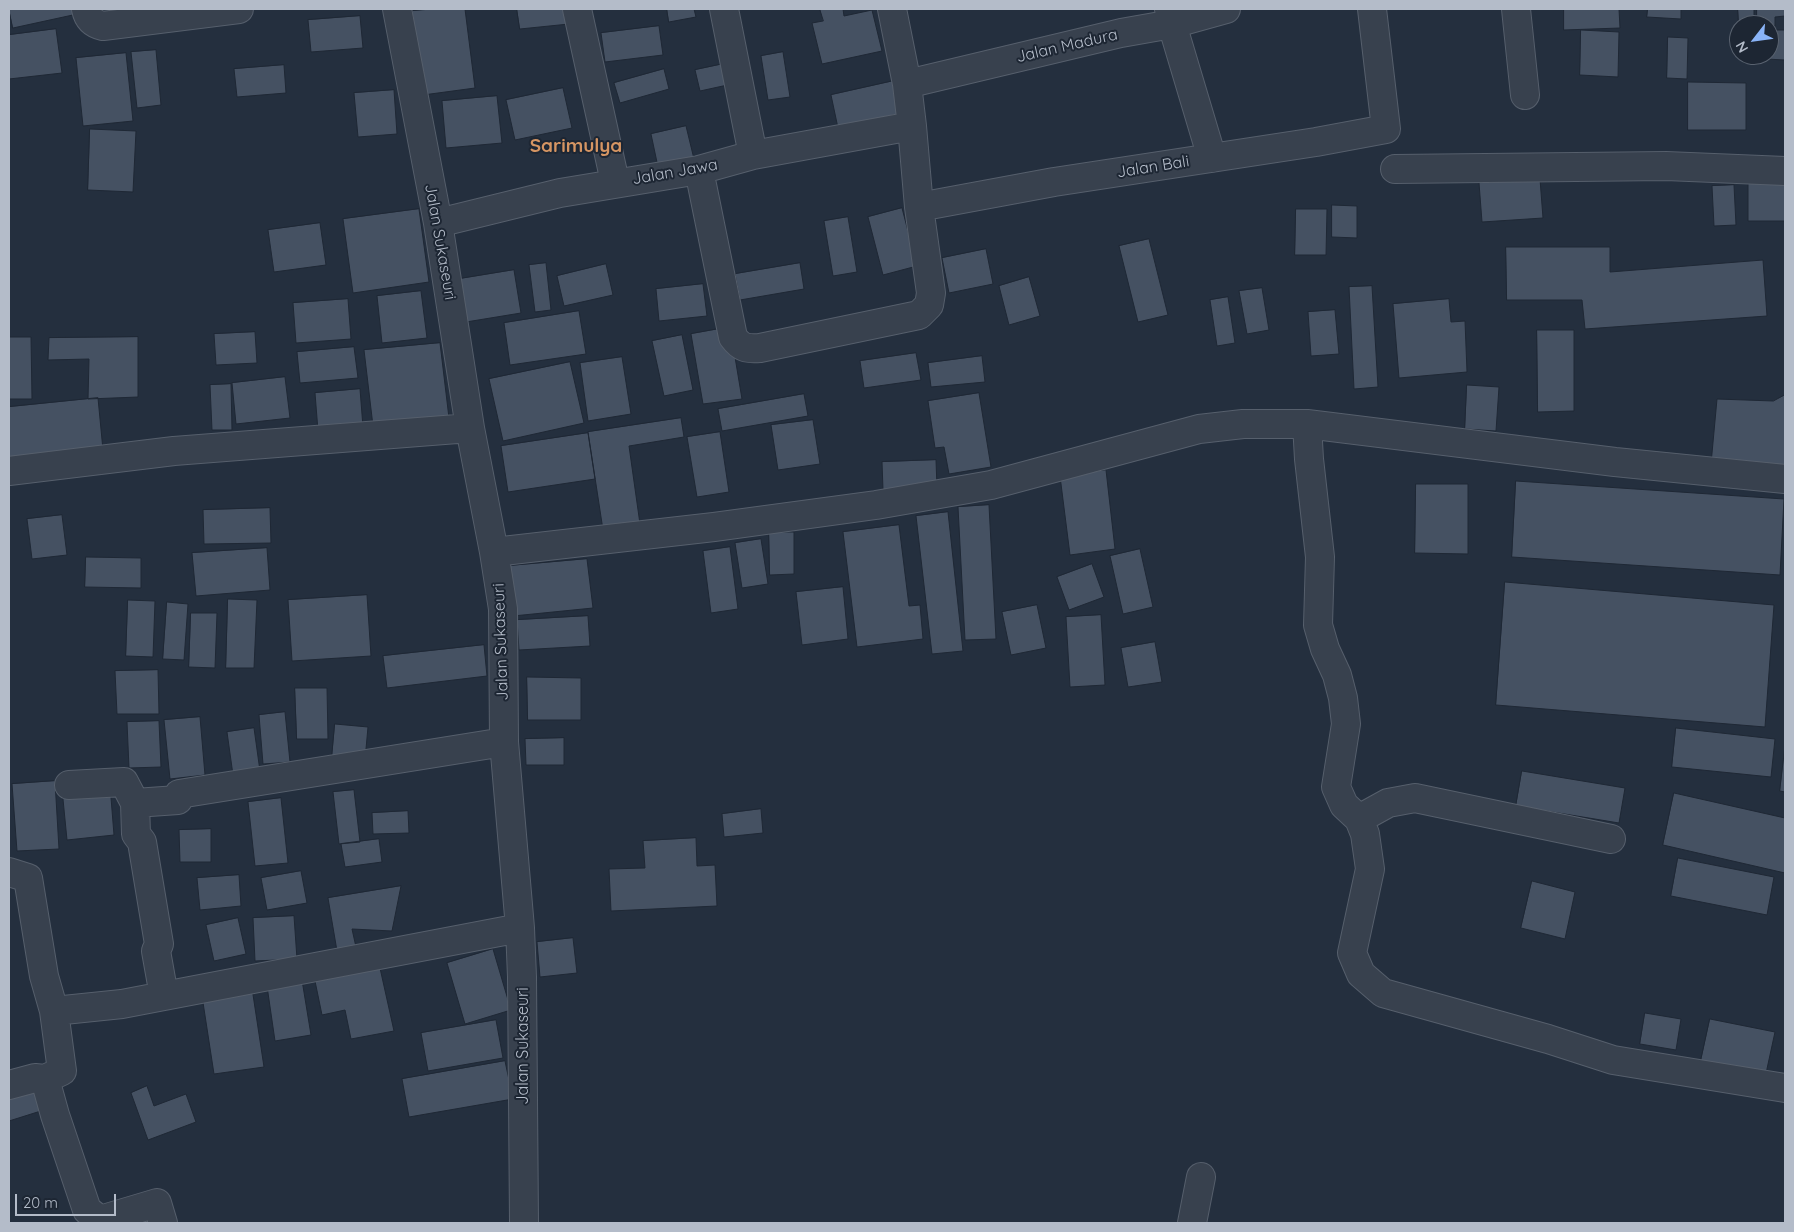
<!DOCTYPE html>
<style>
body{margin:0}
#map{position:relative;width:1794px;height:1232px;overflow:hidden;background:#242f3e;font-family:Quicksand,sans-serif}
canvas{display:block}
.frame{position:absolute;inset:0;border:10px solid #b4bcc9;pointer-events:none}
.north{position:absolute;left:1729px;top:15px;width:50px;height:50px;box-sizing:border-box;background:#1d2633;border:1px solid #59626f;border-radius:50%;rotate:240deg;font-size:14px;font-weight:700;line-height:20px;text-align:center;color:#b4bcc9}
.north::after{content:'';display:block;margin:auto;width:18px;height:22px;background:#8ab4f8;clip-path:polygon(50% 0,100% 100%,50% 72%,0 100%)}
.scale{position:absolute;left:15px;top:1194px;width:101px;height:22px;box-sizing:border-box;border:2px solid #b4bcc9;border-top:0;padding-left:6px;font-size:15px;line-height:18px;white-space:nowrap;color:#b4bcc9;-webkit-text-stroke:4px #1d2633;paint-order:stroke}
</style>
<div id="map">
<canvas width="1794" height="1232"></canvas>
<div class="frame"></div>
<div class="north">N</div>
<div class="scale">20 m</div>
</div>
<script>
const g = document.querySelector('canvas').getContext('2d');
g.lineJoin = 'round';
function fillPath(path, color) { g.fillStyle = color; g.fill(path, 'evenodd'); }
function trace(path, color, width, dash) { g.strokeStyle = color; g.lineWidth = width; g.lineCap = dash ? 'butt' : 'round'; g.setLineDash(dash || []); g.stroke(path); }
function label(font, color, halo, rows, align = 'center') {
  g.font = font + ' Quicksand,sans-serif'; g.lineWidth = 4; g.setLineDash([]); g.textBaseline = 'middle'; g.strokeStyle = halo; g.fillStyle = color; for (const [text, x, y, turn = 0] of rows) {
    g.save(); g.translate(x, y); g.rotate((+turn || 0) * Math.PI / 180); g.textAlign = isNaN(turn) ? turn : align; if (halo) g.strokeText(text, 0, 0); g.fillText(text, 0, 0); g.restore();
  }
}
const building = new Path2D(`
 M9 9H82V13L13 28Z
 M432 9H465L475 88 423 95 412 11Z
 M517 9H567L569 24 520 29Z
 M667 9H694L696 17 669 22Z
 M820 9H843L844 16 872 10 882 51 822 64 812 23 823 21Z
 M1564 9H1619L1620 28 1564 30Z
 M1648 9H1681V19L1647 17Z
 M1738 9H1754V25L1739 26Z
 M1757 9H1785V16L1775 17V26L1757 25Z
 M360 16 363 48 311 52 308 20Z
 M659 26 663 55 605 62 601 33Z
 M56 29 62 73 9 79V35Z
 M1581 30 1619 32 1618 77 1580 75Z
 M1769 30H1785V60L1747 58V55H1769Z
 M1668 37 1688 38 1687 79 1667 78Z
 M156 50 161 105 137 108 131 52Z
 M783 52 790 97 768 100 761 56Z
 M126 53 133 121 83 126 76 58Z
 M728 63 732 84 700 91 695 70Z
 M284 65 286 93 237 97 234 69Z
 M664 69 669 89 620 103 614 83Z
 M898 80 906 112 838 128 831 95Z
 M1688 82 1746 83V130H1688Z
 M563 88 572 128 515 140 506 100Z
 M394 90 397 134 358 137 354 93Z
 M497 96 502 143 446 148 442 101Z
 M686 126 694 159 658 167 651 134Z
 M90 129 136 131 133 192 88 190Z
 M1540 179 1543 218 1482 222 1479 183Z
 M1785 183V221H1748V184Z
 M1734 185 1736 225 1714 226 1712 186Z
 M1332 205 1357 206V238L1332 237Z
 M902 208 917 266 883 275 868 217Z
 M419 209 429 282 353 293 343 219Z
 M1296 209H1327L1326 255H1295Z
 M848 217 857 272 833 276 824 221Z
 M320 223 326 265 274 272 268 230Z
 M1149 239 1168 315 1138 322 1119 246Z
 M1506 247H1610V272L1763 260 1767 316 1585 329 1582 300H1507Z
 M986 249 993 284 949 293 942 258Z
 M546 263 551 310 535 312 529 265Z
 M800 263 804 289 740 300 735 274Z
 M606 264 613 295 564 306 557 276Z
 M514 270 521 313 466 322 459 279Z
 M1029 277 1040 316 1009 325 999 286Z
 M703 284 707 316 659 321 656 289Z
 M1372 286 1378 387 1354 389 1349 287Z
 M1262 288 1269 330 1247 334 1239 291Z
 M421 291 427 338 382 343 377 296Z
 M1228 297 1235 343 1217 346 1210 300Z
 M348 299 351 339 296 343 293 303Z
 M1449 299 1451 322 1465 321 1467 372 1399 378 1393 304Z
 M1335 310 1339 354 1311 356 1308 312Z
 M579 311 586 354 510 365 504 323Z
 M730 327 742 399 703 404 691 334Z
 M1537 330H1574V411L1538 412Z
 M255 332 257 363 216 365 214 334Z
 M682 335 693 390 664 396 652 341Z
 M9 337H31L32 399H9Z
 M138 337V397L88 399 89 359 48 360 49 338Z
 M440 343 449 418 373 426 364 350Z
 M354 347 358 378 300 383 297 352Z
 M916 353 921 380 864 388 860 361Z
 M982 356 985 382 931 387 928 363Z
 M622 357 631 414 588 421 580 363Z
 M570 362 584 423 503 441 489 379Z
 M285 377 290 418 236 424 232 383Z
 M231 384 232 430H212L210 385Z
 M1467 385 1499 387 1496 431 1465 429Z
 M360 389 363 427 318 431 315 393Z
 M979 393 991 467 949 474 944 447 935 448 928 401Z
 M804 394 808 416 722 431 718 409Z
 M1785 395V472L1711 464 1717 399 1773 401Z
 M98 398 103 450 9 459V407Z
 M681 418 684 437 629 446 640 524 603 530 588 432Z
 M813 420 820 464 778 470 771 425Z
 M720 432 729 492 697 497 687 437Z
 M588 433 595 479 508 492 501 446Z
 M936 460 937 488 883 490 882 462Z
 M1106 470 1115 549 1070 555 1060 476Z
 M1516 481 1784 499 1780 575 1512 557Z
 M1416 484H1468V554L1415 553Z
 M989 505 996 639 965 640 958 507Z
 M270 508 271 543 204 544 203 510Z
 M948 512 963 651 932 654 916 516Z
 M62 515 67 555 32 559 27 519Z
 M899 525 909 606 920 605 923 639 857 647 843 532Z
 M769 532H794V574L770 575Z
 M761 539 768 584 742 588 735 543Z
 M730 547 738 609 711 613 703 551Z
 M267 548 270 590 196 596 192 553Z
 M1140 549 1153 607 1123 614 1110 556Z
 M86 557 141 558V588L85 587Z
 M587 559 593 608 513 616 508 566Z
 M1092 564 1104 597 1069 610 1057 577Z
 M1505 582 1774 605 1765 727 1496 705Z
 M843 587 848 639 802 645 796 592Z
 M367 595 371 656 292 661 288 600Z
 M228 599 257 600 254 668H226Z
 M128 600 155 601 153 657 126 656Z
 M167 602 188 604 184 660 163 659Z
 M1037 605 1046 648 1011 655 1002 612Z
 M191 613H217L215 668 189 667Z
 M1101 615 1105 685 1070 687 1066 617Z
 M588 616 590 646 519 650 517 620Z
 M1155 642 1162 682 1128 687 1121 648Z
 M484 645 487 676 387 688 383 656Z
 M158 670 159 714H117L115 671Z
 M527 677 581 678V720H528Z
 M295 688H327L328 739H297Z
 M285 712 290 762 263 764 259 715Z
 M200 717 205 775 170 779 164 720Z
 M159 721 161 767 129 768 127 722Z
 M335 724 368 727 365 760 332 757Z
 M254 728 260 771 233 775 227 732Z
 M1676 728 1775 739 1771 777 1672 767Z
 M564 738V765H526L525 739Z
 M1785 746V792L1780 791Z
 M1522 771 1625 788 1619 823 1516 806Z
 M55 781 59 849 17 851 12 784Z
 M110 785 114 835 67 840 62 789Z
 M354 790 360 842 339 844 333 792Z
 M1674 793 1785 818V873L1663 845Z
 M281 798 288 863 255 866 248 802Z
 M761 809 763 833 724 837 722 814Z
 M408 811 409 833 373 834 372 813Z
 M211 829V862H180L179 830Z
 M696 838 697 866 715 865 717 906 611 911 609 869 645 868 643 841Z
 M379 839 382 862 345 867 341 844Z
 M1678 858 1774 877 1767 915 1671 896Z
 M301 871 307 903 267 910 261 878Z
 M239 875 241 906 200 910 197 878Z
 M1532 881 1575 892 1565 939 1521 928Z
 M401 886 392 931 352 929 356 947 337 951 328 898Z
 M294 916 297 959 255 961 253 918Z
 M238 918 246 954 214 961 206 925Z
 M573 938 577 973 540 977 537 942Z
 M493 949 511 1010 465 1024 447 963Z
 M380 968 394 1031 351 1039 345 1010 322 1015 315 981Z
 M302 980 311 1035 275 1041 267 986Z
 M252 988 264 1067 214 1074 202 996Z
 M1645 1013 1681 1019 1676 1050 1640 1044Z
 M1710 1019 1775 1032 1765 1078 1700 1065Z
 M496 1020 503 1058 428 1071 421 1033Z
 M505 1061 513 1099 409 1117 402 1079Z
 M34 1080 44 1110 9 1121V1088Z
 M147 1086 154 1106 186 1094 196 1122 148 1140 131 1093Z`);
fillPath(building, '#455162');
trace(building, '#1f2835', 1);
const minor = new Path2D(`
 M86 9C88 19 94 24 103 26L239 9
 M397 9 438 223 470 428 494 552 503 609 504 742 520 928 522 977 524 1223
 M577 9 615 182
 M724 9 753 155
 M1169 9 1172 24 1212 158
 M1516 9 1525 95
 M907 84 1121 33 1172 24 1226 9
 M1395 169 1666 166 1785 171
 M699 170 733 337C741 348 747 349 760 348L919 315 929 305 931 293 919 207 912 126 907 84 892 9
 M919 207 1054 182 1316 142 1386 129 1372 9
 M438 223 560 193 699 170 753 155 912 126
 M1307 424 1309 459 1320 557 1318 625 1325 649 1337 675 1343 698 1346 724 1336 787 1344 805 1359 819 1365 834 1370 869 1352 953 1361 974 1383 993 1548 1039 1613 1060 1785 1088
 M9 471 174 451 470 428
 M494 552 714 527 876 505 991 485 1199 429 1243 424H1307L1615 462 1785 479
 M69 785 124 782 135 803
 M1359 819 1388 803 1415 798 1611 839
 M9 872 28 878 44 976 54 1011 62 1071 45 1079 55 1115 87 1210 100 1220 157 1203 163 1223
 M164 996 156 951 159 944 142 842 136 834 135 803 178 800 179 794 504 742
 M54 1011 122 1004 520 928
 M9 1085 35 1078 45 1079
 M1192 1223 1201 1177`);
trace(minor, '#565f6c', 30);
trace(minor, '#38414e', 28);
label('16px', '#b4bcc9', '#1d2633', [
 ["Jalan Madura",1067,46,-13],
 ["Jalan Bali",1153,167,-9],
 ["Jalan Jawa",675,172,-10],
 ["Jalan Sukaseuri",440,242,80],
 ["Jalan Sukaseuri",501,642,-92],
 ["Jalan Sukaseuri",523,1046,-90]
]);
label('bold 19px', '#d59563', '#1d2633', [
 ["Sarimulya",576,146]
]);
</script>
